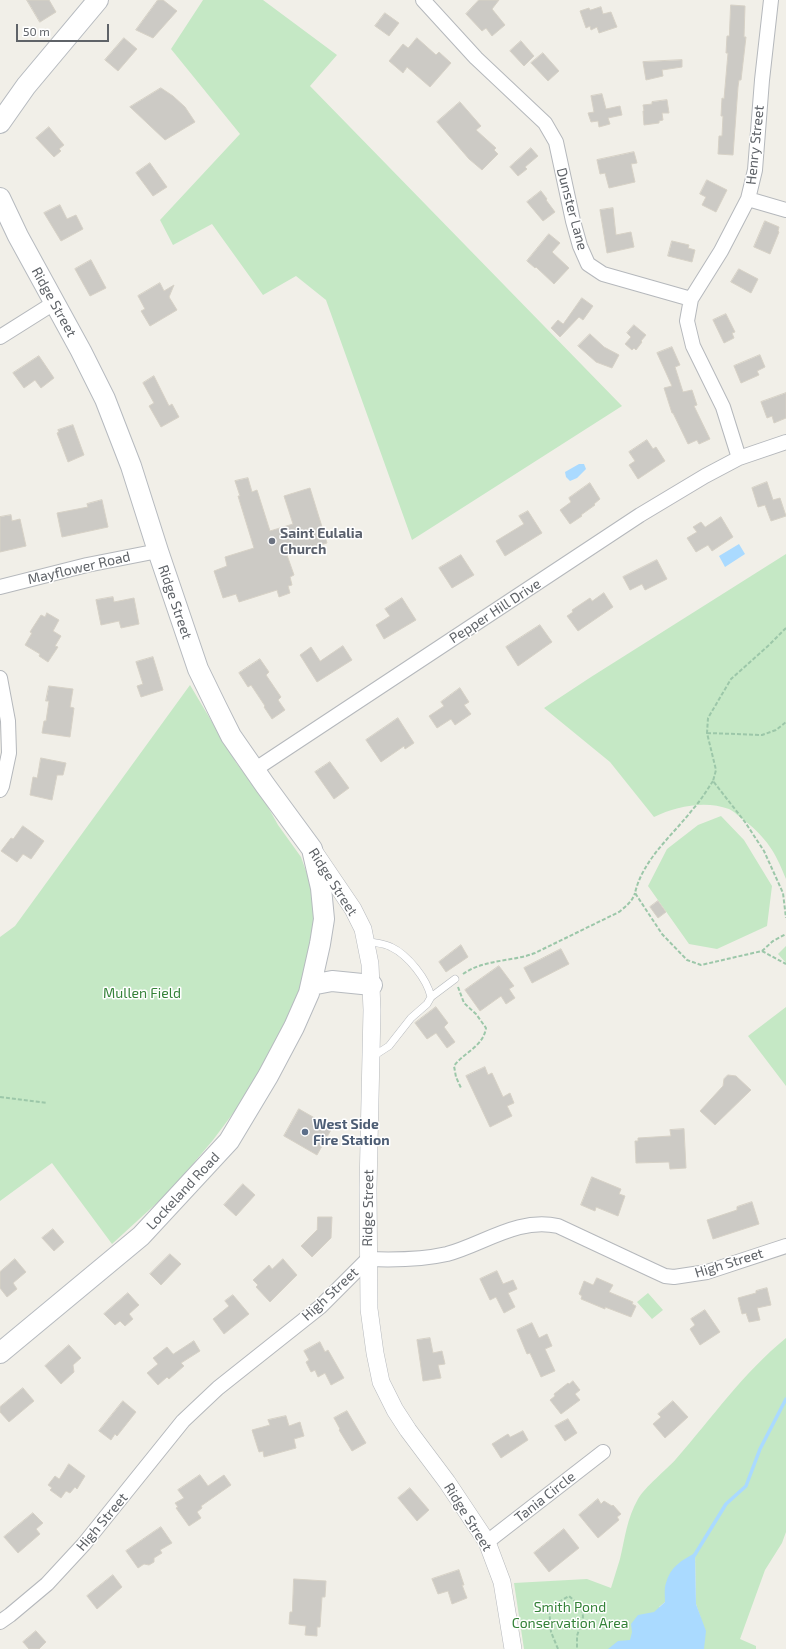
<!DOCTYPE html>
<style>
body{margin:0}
#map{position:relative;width:786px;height:1649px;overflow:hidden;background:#f1efe8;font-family:"Exo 2",sans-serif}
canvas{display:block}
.scale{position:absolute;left:16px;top:24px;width:93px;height:18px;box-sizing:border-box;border:2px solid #5f6368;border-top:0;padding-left:5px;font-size:12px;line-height:14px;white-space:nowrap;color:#5f6368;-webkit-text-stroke:3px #fff;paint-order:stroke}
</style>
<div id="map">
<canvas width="786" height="1649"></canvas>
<div class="scale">50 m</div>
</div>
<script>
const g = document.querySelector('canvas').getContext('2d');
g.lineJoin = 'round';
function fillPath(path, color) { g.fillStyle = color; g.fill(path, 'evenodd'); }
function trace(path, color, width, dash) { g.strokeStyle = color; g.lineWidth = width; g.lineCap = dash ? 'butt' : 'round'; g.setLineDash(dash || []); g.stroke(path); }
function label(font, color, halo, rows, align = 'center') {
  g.font = font + ' "Exo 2",sans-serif'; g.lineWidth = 3; g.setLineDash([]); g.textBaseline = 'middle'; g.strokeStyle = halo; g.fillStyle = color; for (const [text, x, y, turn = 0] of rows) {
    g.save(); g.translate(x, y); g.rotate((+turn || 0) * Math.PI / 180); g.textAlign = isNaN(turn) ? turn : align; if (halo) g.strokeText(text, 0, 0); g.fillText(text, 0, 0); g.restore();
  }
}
fillPath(new Path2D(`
 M203 0H263L337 55 310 86 622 406 412 540 326 300 296 276 263 295 212 224 173 245 160 220 240 134 171 49Z
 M786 554V879C775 851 767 839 744 820 739 817 734 811 729 809 706 800 676 806 654 817L610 762 544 708 591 677Z
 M190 685 237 764 262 796 278 825 301 857 317 902 309 964 285 1026 249 1092 213 1140 172 1189 112 1244 52 1163 0 1201V937L15 926Z
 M721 816 744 840 772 886 767 926 717 949 689 944 648 886 667 849 698 825Z
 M786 946V963L778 954Z
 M786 1007V1086L748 1036Z
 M648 1293 663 1310 652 1319 637 1302Z
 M786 1338V1532L782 1543 765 1570 740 1639 756 1646V1649H524L514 1583 587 1579 611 1588C614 1578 617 1569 620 1559 625 1538 627 1518 638 1499 645 1487 666 1470 676 1459 712 1418 743 1373 786 1338ZM695 1554 696 1604 703 1625 659 1607 665 1602Z`), '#c5e8c5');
fillPath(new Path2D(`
 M579 464H584L586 469 577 478 570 481 566 477 565 472Z
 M739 544 745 554 725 567 719 556Z
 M695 1553 696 1604 706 1631 704 1649H608L618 1641 630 1640 632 1632 631 1624 638 1615 654 1612 665 1602C665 1596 664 1588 666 1583 670 1567 682 1560 695 1553Z`), '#aadaff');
trace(new Path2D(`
 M694 1556 726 1504 746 1486 760 1449 786 1399`), '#aadaff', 3.5);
const building = new Path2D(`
 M27 0H49L56 12 40 22Z
 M158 0H163L177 11 153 38 136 30Z
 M479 0H499L492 9 505 25 492 36 486 28 482 31 466 14Z
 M731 5 745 6 744 37H746L741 80H739L738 87 733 155 718 154 719 136H722L723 116H721L722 98 724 99 728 53H726L727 36H729Z
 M601 7 603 14 611 12 617 27 599 33 597 27 591 30 590 26 586 28 580 11 589 8 590 10Z
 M385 13 399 23 389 36 375 26Z
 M124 38 137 49 118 71 105 60Z
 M417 38 436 55 439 52 451 63 430 87 407 67 403 73 389 61 403 44 408 48Z
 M521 41 534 56 524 66 510 51Z
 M543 53 559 71 548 81 531 63Z
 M682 60V67L662 70 663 76 646 80 643 62Z
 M161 88 173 96 185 107 195 122 165 140 130 107Z
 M602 94 606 109 620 106 622 115 608 118 610 124 599 127 598 121 591 122 588 113 594 112 591 96Z
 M667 100 669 113H662L663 120 659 121V123L644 125 643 111H644L643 105 652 104V102Z
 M460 102 481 126 476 130 496 148 494 150 498 154 482 170 469 159 437 122Z
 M49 127 64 145 59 149 61 151 54 157 36 138Z
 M531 148 538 156 525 167 527 169 518 176 510 167Z
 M634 152 637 163 631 164 635 182 609 188 605 173 600 174 597 160Z
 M150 163 167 187 153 196 136 173Z
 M707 180 727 190 716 212 702 205 706 197 700 194Z
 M541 191 547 199 546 200 555 212 543 221 527 202Z
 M60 205 67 219 76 215 83 229 61 241 44 213Z
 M613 208 616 235 631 232 634 247 607 253 600 210Z
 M765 221 779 227 778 231 779 232 770 254 754 247Z
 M549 234 560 243 552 252 569 268 554 284 536 267 535 268 527 261Z
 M672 241 689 245 688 248 695 250 692 262 668 256Z
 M91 260 106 288 90 296 75 269Z
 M739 269 758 279 751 293 731 282Z
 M160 283 164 291 174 285 169 297 177 310 150 326 141 311 145 309 138 296Z
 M582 298 593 306 583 320 579 317 560 337 551 328 558 320 563 324Z
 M726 314 735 332 732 333 734 338 724 343 713 320Z
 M634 325 646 335 641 341 642 342 636 350 634 348 632 350 625 344 631 337 627 333Z
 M590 334 604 347 619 355 612 368 596 362 578 346Z
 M672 347 680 365 675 367 683 392 692 390 697 405 694 406 710 439 699 444 697 440 688 444 673 413H672L664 388 672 386 657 353Z
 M760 355 765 367 757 371 759 375 741 383 734 366Z
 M39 356 54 378 41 388 35 380 24 388 13 373Z
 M154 376 169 406 172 404 179 417 161 427 149 406 154 403 143 383Z
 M786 393V418L774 423 772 416 767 418 761 402Z
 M73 425 84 455 68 462 57 433 59 432 58 430Z
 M647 440 653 449 656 447 665 461 638 479 629 465 635 461 629 452Z
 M248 478 252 492 257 490 270 531 293 524 284 496 310 488 327 543 287 555 294 575 290 577 292 585 288 586 290 593 279 597 277 590 239 602 236 594 223 598 214 571 227 566 225 557 254 548 238 496H240L235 481Z
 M767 482 773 500 780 498 786 516 771 521 765 505 758 507 752 488Z
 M590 483 600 499 594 504 595 505 581 515 582 516 570 524 560 510 571 502 569 498Z
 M102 500 108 527 62 537 57 513 88 507 87 504Z
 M528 511 542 533 505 556 496 541 524 524 519 516Z
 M11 515 12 521 20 519 26 546 0 552V517Z
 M721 517 733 537 712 551 708 545 696 552 687 538 697 532 693 527 701 522 705 527Z
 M461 555 474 575 452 588 439 568Z
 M657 560 667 579 645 590 642 584 630 590 623 577Z
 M604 593 613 607 578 631 567 616 573 612 572 610 590 598 592 601Z
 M113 597 114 602 134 598 139 624 121 628 119 621 101 625 96 600Z
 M402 598 416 620 384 639 376 625 390 616 385 609Z
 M47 613 59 620 53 631 61 636 55 646 58 647 48 662 39 656 40 654 25 645 32 633 30 632 41 615 45 617Z
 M540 625 552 642 518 666 506 647Z
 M343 646 352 660 317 682 300 655 311 647 320 661Z
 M153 657 163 690 141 697 137 686 143 684 136 662Z
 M260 659 269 672 266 675 281 697 278 700 285 710 272 719 264 707 265 706 251 685 248 687 239 673Z
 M49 686 73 689 70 707 74 708 70 737 42 733 44 721H46L49 701H46Z
 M460 688 469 702 464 705 471 714 455 725 451 719 437 728 429 716 444 706 441 702Z
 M398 718 414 743 405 749 404 746 381 762 366 740Z
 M41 758 66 763 63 775H57L52 800 30 795 33 777 37 778Z
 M330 762 349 788 334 799 315 772Z
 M23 826 44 841 31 859 23 854 17 862 1 851 11 838 13 839Z
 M658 901 666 912 658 918 650 907Z
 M461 945 468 957 446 972 439 962Z
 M561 949 569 964 532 983 524 968Z
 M499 966 514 986 509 989 515 998 506 1004 501 996 480 1011 465 990Z
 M436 1007 448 1023 444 1027 455 1042 447 1048 436 1033 427 1039 415 1023Z
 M485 1067 488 1075 492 1073 503 1097 510 1093 514 1103 507 1106 512 1116 490 1127 466 1076Z
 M728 1075 736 1076 751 1090 715 1125 700 1111 723 1086 724 1079Z
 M299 1109 332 1128 317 1155 284 1136Z
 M684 1129 686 1168 670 1169 669 1162 636 1163 635 1141H638V1138L671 1136 670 1130Z
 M592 1177 621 1189 619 1194 625 1196 618 1216 596 1207 595 1211 581 1205Z
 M243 1184 255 1195 236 1216 224 1205Z
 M752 1202 759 1224 713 1239 707 1220 737 1210V1207Z
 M318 1217H332L331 1238 312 1257 301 1246 317 1230Z
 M53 1229 64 1242 54 1251 42 1238Z
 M170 1254 181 1264 161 1285 150 1274Z
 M15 1259 26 1272 13 1283 17 1289 7 1297 0 1288V1272Z
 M283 1259 297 1275 270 1302 256 1287 258 1285 253 1280 269 1265 272 1269Z
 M497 1271 503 1284 513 1280 517 1289 508 1293 515 1307 504 1313 496 1297 490 1300 480 1279Z
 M597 1278 613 1285 609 1292 633 1302 632 1304 636 1306 631 1317 605 1307V1309L581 1299 582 1296 579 1294 584 1281 593 1285Z
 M767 1288 771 1305 757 1308 760 1320 749 1322 746 1313 742 1314 738 1298 756 1293V1291Z
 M128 1293 139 1305 129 1314 133 1319 125 1326 120 1321 115 1325 104 1314Z
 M233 1295 249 1314 224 1334 213 1319 229 1306 225 1301Z
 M705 1310 720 1332 700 1345 690 1329 695 1325 691 1319Z
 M532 1323 539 1338 547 1334 552 1346 545 1349 555 1371 541 1377 530 1353 527 1354 517 1330Z
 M430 1338 433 1353 442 1351 445 1364 438 1365 441 1378 423 1381 417 1340Z
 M194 1341 200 1351 181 1363 184 1366 169 1379 167 1377 158 1385 147 1373 158 1364 153 1358 167 1347 173 1354Z
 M320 1342 325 1352 328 1350 344 1378 331 1385 325 1373 318 1377 315 1370 311 1372 306 1362 309 1360 304 1351Z
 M69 1345 81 1358 73 1365 74 1372 61 1384 45 1366Z
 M573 1381 580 1390 575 1394 580 1400 561 1414 550 1400 555 1396 554 1394 568 1383 569 1384Z
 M23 1388 34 1401 9 1422 0 1412V1407Z
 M123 1401 136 1412 117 1436 115 1434 111 1440 99 1431Z
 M673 1401 688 1417 665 1438 653 1424 661 1417 658 1414Z
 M347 1411 366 1443 352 1451 339 1430 340 1429 334 1418Z
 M286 1416 289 1426 300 1422 304 1436 294 1439 296 1448 264 1457 263 1451 259 1452 252 1430 270 1425 268 1420Z
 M568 1419 577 1433 565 1441 555 1426Z
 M523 1431 528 1440 501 1458 492 1444 508 1434 510 1437Z
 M69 1464 85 1476 77 1489 75 1487 70 1493 66 1491 61 1498 50 1490 52 1488 48 1485 55 1476 59 1479Z
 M200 1475 208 1486 224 1475 231 1485 201 1506 202 1508 197 1512 201 1518 189 1526 176 1508 178 1507 175 1503 184 1498 178 1490Z
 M410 1488 429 1510 417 1521 398 1498Z
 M598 1499 601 1504 604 1501 612 1506 613 1505 621 1514 617 1517 619 1520 598 1538 579 1515Z
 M33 1513 43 1523 36 1529 40 1534 18 1553 4 1537Z
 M161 1527 172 1543 160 1550 162 1553 154 1558V1562L149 1565 144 1564 138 1568 126 1551Z
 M564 1529 579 1548 549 1572 534 1553Z
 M459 1570 464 1585H462L467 1598 452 1604 448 1591 438 1594 432 1579Z
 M113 1575 122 1587 97 1609 87 1596Z
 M294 1579 326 1581 325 1597H322L320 1627H317V1636L305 1635 306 1626 289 1624 290 1612H292Z
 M36 1631 46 1642 39 1649H29L23 1642Z`);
fillPath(building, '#cccac5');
trace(building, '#d6d1c6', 1);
const service = new Path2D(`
 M366 941C374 943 384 943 391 947 408 955 427 979 431 997
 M372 1057 389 1046 411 1018 427 1004 431 997 455 979`);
const minor = new Path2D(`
 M423 0 476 58 545 123 556 142 573 221 580 246 588 264 603 274 691 299 687 321 693 346 723 407 739 458
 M748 199 786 210
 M691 299 721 251 748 199 755 170 762 80 771 0
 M0 337 54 303
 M0 587 87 565 158 551
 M0 678 8 721 9 753 2 786 0 790
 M254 770 640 515 705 476 739 458 786 442
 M487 1542 603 1452
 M0 1622 10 1615 47 1584 84 1544 183 1421 218 1388 320 1307 368 1259C395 1260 421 1260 447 1254 484 1244 518 1217 558 1226L652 1270 665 1276 674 1277 707 1272 786 1246`);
const tertiary = new Path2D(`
 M313 850 353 909 363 929 370 964 372 1010 368 1188 369 1309 375 1353 381 1382 395 1410 408 1430 447 1482 487 1542 502 1582 513 1649`);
const secondary = new Path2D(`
 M0 123 26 86 98 0
 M0 198 18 236 81 351 105 399 131 466 158 551 198 669 217 708 231 736 265 785 312 849 321 888 324 919 320 944 309 993 294 1027 268 1076 229 1141 141 1236 0 1353
 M311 985 332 981 372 985`);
trace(service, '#b5b8bc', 8);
trace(minor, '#b5b8bc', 16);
trace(tertiary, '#b5b8bc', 18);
trace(secondary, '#b6babf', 22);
trace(new Path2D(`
 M786 628 769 645 731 679 708 718 707 733 716 770 713 781 745 822 764 851 783 893 786 918
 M707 733 762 735 776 730 786 722
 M713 781C707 790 701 800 693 809 672 836 643 859 635 893L662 934 687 960 701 965 762 951 773 941 786 934
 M762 951 786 964
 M463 974C484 959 512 962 535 953L619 912C626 906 632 902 635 893
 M458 987 464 1003 476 1014 486 1028C483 1047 464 1052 454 1066L456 1077 461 1088
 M0 1097 47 1103
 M558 1649 551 1632 549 1608 569 1596 582 1608 583 1617 577 1636V1649`), '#9cc7a9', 2, [4, 2]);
trace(service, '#fff', 7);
trace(minor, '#fff', 14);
trace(tertiary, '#fff', 17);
trace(secondary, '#fff', 20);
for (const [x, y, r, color] of [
 [272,541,4,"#6b7280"],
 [305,1132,4,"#5c6f8a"]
]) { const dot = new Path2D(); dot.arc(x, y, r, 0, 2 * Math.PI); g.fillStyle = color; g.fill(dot); trace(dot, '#fff', 1.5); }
label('14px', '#5f6368', '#fff', [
 ["Henry Street",755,145,-84],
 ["Dunster Lane",572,209,75],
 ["Ridge Street",54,302,61],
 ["Mayflower Road",79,568,-13],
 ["Ridge Street",175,602,71],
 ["Pepper Hill Drive",495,611,-33],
 ["Ridge Street",333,882,57],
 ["Lockeland Road",183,1191,-47],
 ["Ridge Street",368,1208,-89],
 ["High Street",729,1263,-17],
 ["High Street",330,1294,-43],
 ["Tania Circle",545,1497,-38],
 ["Ridge Street",468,1517,58],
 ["High Street",102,1522,-50]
]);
label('bold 14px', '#5b616d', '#fff', [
 ["Saint Eulalia",280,533],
 ["Church",280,549]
], 'left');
label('14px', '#348238', '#fff', [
 ["Mullen Field",142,993],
 ["Smith Pond",570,1607],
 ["Conservation Area",570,1623]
]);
label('bold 14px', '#4e5e75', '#fff', [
 ["West Side",313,1124],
 ["Fire Station",313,1140]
], 'left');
</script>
